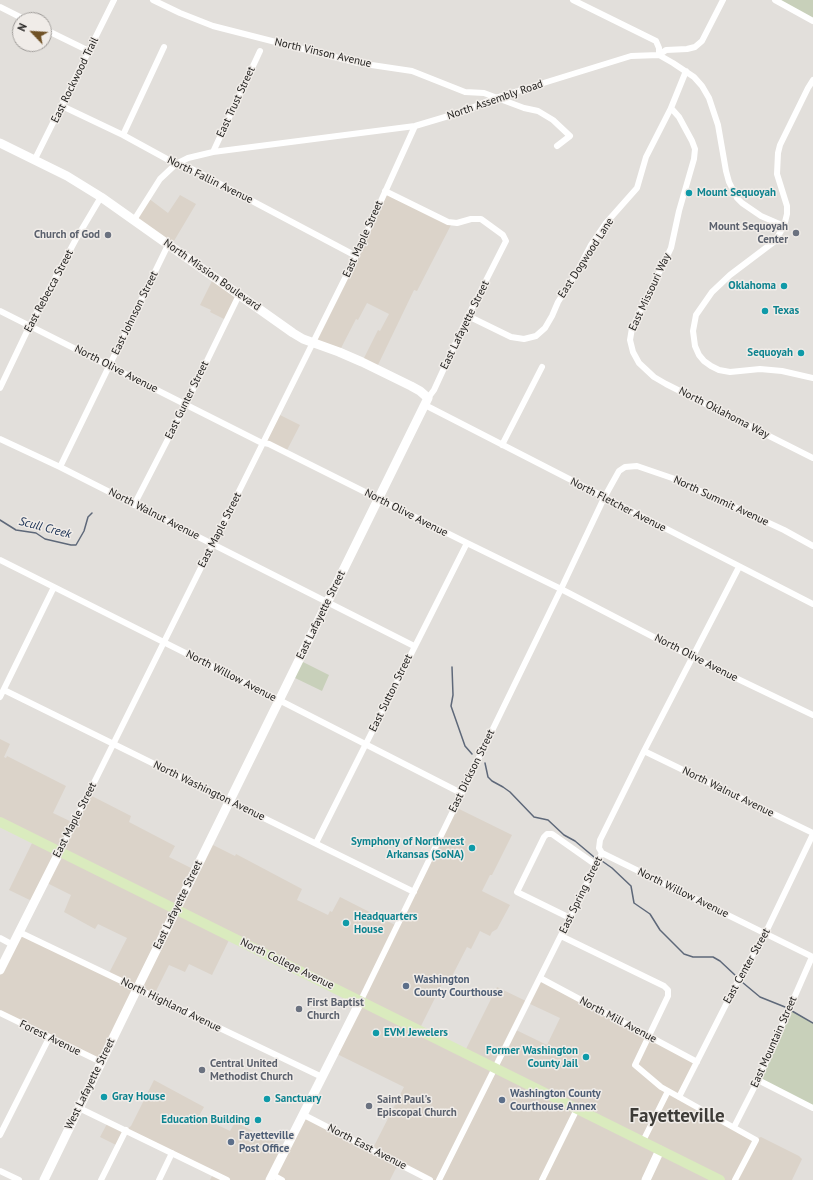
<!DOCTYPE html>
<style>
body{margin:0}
#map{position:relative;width:813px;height:1180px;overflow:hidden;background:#e2dfdb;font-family:"PT Sans",sans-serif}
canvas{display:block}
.north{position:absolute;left:12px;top:12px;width:40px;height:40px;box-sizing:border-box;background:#f0ece8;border:1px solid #9e9b98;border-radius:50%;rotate:295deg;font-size:11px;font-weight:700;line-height:16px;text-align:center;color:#22211f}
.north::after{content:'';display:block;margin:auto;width:14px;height:18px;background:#705226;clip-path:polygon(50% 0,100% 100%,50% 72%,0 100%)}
</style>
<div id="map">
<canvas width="813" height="1180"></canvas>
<div class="north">N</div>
</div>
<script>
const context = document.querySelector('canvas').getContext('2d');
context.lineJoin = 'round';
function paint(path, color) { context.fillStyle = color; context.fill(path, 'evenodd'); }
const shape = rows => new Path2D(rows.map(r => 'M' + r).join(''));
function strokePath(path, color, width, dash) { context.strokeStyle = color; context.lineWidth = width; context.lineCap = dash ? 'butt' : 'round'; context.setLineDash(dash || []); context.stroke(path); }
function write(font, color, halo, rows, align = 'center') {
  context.font = font + ' "PT Sans",sans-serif'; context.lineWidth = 3; context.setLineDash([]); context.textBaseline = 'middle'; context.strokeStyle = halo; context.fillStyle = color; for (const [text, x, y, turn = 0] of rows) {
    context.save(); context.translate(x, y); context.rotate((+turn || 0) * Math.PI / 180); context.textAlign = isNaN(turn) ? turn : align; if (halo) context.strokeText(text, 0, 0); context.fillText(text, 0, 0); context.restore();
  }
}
paint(shape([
 [385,191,452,223,417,291,414,290,376,369,362,362,378,330,380,331,389,314,367,303,358,320,356,319,339,352,313,342],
 [180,195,196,204,171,246,134,220,148,198,168,213],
 [214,277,239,295,226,320,210,312,211,310,200,305],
 [278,414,300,425,286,452,264,443],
 [0,739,10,744,4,757,6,758,7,756,66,786,53,813,74,823,88,794,131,816,129,822,175,846,169,857,195,870,209,843,235,856,236,854,302,889,297,900,328,915,330,911,332,912,340,897,397,926,455,807,512,835,492,875,490,875,482,891,510,905,497,929,492,932,490,936,480,931,471,949,467,947,448,984,443,982,419,1030,464,1053,497,987,528,1002,540,978,697,1062,679,1097,755,1139,761,1137,799,1156,802,1159,792,1180,430,1180,398,1164,390,1180,210,1180,213,1174,126,1131,118,1146,100,1137,108,1122,126,1130,131,1126,154,1080,204,1107,199,1116,230,1131,235,1122,287,1148,304,1115,372,1150,404,1087,335,1053,361,1001,231,936,212,975,189,964,185,972,169,965,153,997,137,989,101,1062,0,1013,0,970,19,932,108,975,127,938,98,924,95,929,64,912,71,895,45,882,34,902,9,890,34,839,0,822],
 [528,1003,560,1018,547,1045,514,1029]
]), '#dbd3c9');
paint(shape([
 [775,0,813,0,813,21],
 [299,660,329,675,322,691,291,676],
 [789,1009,813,1023,813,1108,758,1080]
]), '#c8d0ba');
strokePath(shape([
 [0,520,16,530,36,533,45,539,71,545,76,545,84,531,88,517,92,513],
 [452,667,453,695,451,706,465,746,472,754],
 [485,763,488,777,492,781,503,787,510,792,534,817,548,820,564,835,575,841,594,857],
 [602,861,612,868,631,886,634,903,650,914,660,930,684,954,693,957,713,957,720,961,736,976],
 [742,982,760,997,785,1007],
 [792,1011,813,1023]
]), '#5e6879', 1.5);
strokePath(shape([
 [153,0,180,13,213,26,358,63,412,71,465,92,484,93,524,108,538,111,553,120,570,136,557,146],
 [573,0,656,41,659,48,659,55],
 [775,0,813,21],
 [0,7,26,20],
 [44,29,89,51],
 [659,55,666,50,687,49,695,47,702,41,723,0],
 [813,80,808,88,780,145,778,153,777,174,787,206,787,214,784,226,775,241,730,275,712,292,696,315,693,331,695,346,699,355,704,361,711,366,719,370,730,372,760,369,782,371,813,378],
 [62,106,123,135,176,164,188,167,356,256],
 [671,108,679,117,692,141,695,149,694,159,679,211,671,248,632,328,630,340,633,352,639,363,654,377,666,384,813,458],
 [123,135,164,47],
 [213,152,260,51],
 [35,159,114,0],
 [385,191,448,222,457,223,471,219,481,219,503,235,506,241,468,316,434,390,428,398],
 [134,220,160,179,176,164,188,158,213,152,415,126,462,112,495,98,631,56,659,55,673,63,694,77,702,86,709,98,718,125,726,171,729,182,737,198,742,203,761,216,784,226],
 [0,311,260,442,269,444,467,543,561,589,692,657,813,715],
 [468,316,511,337,524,339,536,336,545,328,552,316,558,302,577,272,591,245,606,223,637,188,646,157,671,108,686,71],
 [0,388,30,325,76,239,101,197],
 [425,405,813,604],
 [0,439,60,467,414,646],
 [502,445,542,367],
 [60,467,168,245],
 [134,505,186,404,239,295],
 [0,560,279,700,461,793],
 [4,690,414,892],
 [0,697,54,587],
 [644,751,813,833],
 [316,843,467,543],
 [60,851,356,256,415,126],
 [602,853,813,957],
 [570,918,517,892,544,837,547,834,552,834,596,865],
 [19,932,322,1077],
 [561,936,664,986,668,990,668,996,635,1065,661,1087,756,1140,735,1180],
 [0,938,13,945],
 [540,978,697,1062],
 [361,1000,561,589,604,498,619,471,625,467,637,466,672,478,784,530,813,546],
 [0,1013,101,1062],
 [758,1080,813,1108],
 [679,1097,744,969,765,934,813,834],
 [79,1108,227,1180],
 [304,1115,430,1180],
 [734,1127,758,1080,812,957],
 [0,1135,49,1038],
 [643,1141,668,1091],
 [0,1171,19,1180],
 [273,1175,282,1180],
 [101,1180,126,1130],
 [159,1180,172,1153],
 [439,1180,596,865,602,853,599,848,600,840,644,751,739,567],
 [542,1180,577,1109]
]), '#fff', 6);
strokePath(shape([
 [0,143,67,176,101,197,293,333,303,339,339,352,362,362,411,386,420,391,428,398,137,989,44,1180],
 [0,970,60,851],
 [270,1180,361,1000],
 [646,1180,660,1150]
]), '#fff', 9);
strokePath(shape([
 [0,822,720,1180]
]), '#daebbe', 10);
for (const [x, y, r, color] of [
 [689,193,4,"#0f9aa8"],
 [796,233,4,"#6b7280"],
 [108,235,4,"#6b7280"],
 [784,286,4,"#0f9aa8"],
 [765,311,4,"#0f9aa8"],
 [801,353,4,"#0f9aa8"],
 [472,848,4,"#0f9aa8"],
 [346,923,4,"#0f9aa8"],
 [406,986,4,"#5c6f8a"],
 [299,1009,4,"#6b7280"],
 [376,1033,4,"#0f9aa8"],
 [586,1057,4,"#0f9aa8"],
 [202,1070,4,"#6b7280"],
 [104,1097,4,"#0f9aa8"],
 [267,1099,4,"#0f9aa8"],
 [502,1100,4,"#5c6f8a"],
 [369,1106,4,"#6b7280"],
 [258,1120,4,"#0f9aa8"],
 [231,1142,4,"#5c6f8a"]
]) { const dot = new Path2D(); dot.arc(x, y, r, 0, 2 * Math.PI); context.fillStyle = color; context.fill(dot); strokePath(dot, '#f0ece8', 1.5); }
write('11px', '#22211f', '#f0ece8', [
 ["North Vinson Avenue",323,53,13],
 ["East Rockwood Trail",75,80,-64],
 ["North Assembly Road",495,100,-19],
 ["East Trust Street",236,102,-65],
 ["North Fallin Avenue",210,180,26],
 ["East Maple Street",363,239,-66],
 ["East Dogwood Lane",586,258,-57],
 ["North Mission Boulevard",212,275,35],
 ["East Rebecca Street",49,291,-62],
 ["East Missouri Way",650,292,-65],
 ["East Johnson Street",135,313,-64],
 ["East Lafayette Street",465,325,-64],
 ["North Olive Avenue",116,369,27],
 ["East Gunter Street",187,400,-64],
 ["North Oklahoma Way",724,413,27],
 ["North Summit Avenue",721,501,25],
 ["North Fletcher Avenue",618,505,27],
 ["North Olive Avenue",406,513,27],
 ["North Walnut Avenue",154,514,27],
 ["East Maple Street",220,530,-63],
 ["East Lafayette Street",321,615,-64],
 ["North Olive Avenue",696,658,27],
 ["North Willow Avenue",231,676,27],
 ["East Sutton Street",391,693,-64],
 ["East Dickson Street",472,771,-64],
 ["North Washington Avenue",209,791,26],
 ["North Walnut Avenue",728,792,26],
 ["East Maple Street",75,820,-63],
 ["North Willow Avenue",683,893,26],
 ["East Spring Street",581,895,-64],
 ["East Lafayette Street",178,905,-64],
 ["North College Avenue",287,964,26],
 ["East Center Street",747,966,-61],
 ["North Highland Avenue",171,1005,26],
 ["North Mill Avenue",618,1020,28],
 ["Forest Avenue",50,1038,26],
 ["East Mountain Street",774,1042,-66],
 ["West Lafayette Street",90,1084,-64],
 ["North East Avenue",367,1147,27]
]);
write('bold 11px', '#0d838f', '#f0ece8', [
 ["Mount Sequoyah",697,193],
 ["Oklahoma",776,286,"right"],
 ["Texas",773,311],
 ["Sequoyah",793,353,"right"],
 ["Symphony of Northwest",464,842,"right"],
 ["Arkansas (SoNA)",464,855,"right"],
 ["Headquarters",354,917],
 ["House",354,930],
 ["EVM Jewelers",384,1033],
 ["Former Washington",578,1051,"right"],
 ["County Jail",578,1064,"right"],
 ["Gray House",112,1097],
 ["Sanctuary",275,1099],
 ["Education Building",250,1120,"right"]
], 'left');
write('bold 11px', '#5b616d', '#f0ece8', [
 ["Mount Sequoyah",788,227,"right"],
 ["Center",788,240,"right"],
 ["Church of God",100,235,"right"],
 ["First Baptist",307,1003],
 ["Church",307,1016],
 ["Central United",210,1064],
 ["Methodist Church",210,1077],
 ["Saint Paul's",377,1100],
 ["Episcopal Church",377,1113]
], 'left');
write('bold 11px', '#4e5e75', '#f0ece8', [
 ["Washington",414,980],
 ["County Courthouse",414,993],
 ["Washington County",510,1094],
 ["Courthouse Annex",510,1107],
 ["Fayetteville",239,1136],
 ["Post Office",239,1149]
], 'left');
write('italic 12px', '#182f53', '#f0ece8', [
 ["Scull Creek",45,528,15]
]);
write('bold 19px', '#3e3c38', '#f0ece8', [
 ["Fayetteville",677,1117]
]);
</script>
